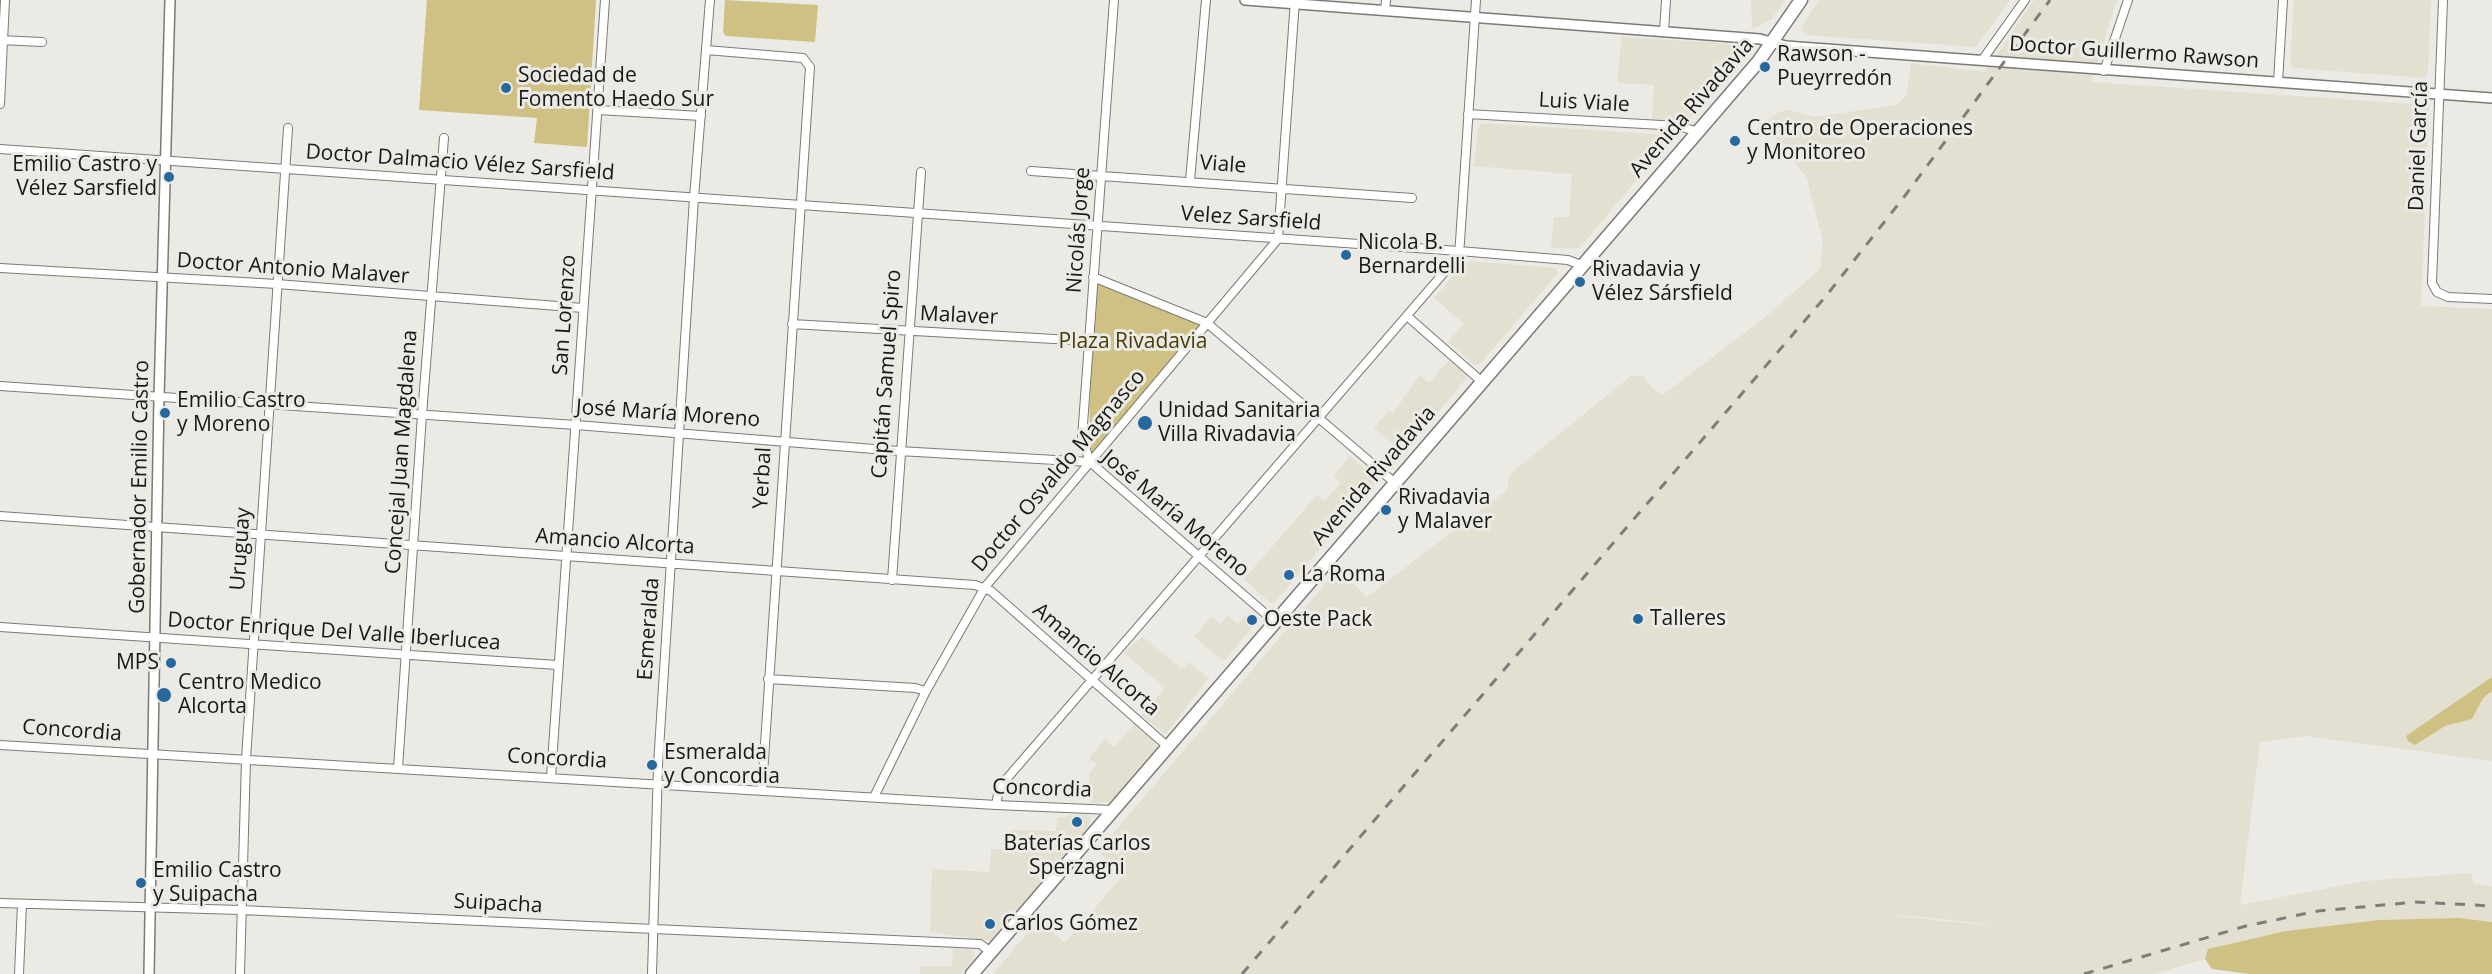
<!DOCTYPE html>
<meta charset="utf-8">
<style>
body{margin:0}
canvas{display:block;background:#ebeae4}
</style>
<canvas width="2492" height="974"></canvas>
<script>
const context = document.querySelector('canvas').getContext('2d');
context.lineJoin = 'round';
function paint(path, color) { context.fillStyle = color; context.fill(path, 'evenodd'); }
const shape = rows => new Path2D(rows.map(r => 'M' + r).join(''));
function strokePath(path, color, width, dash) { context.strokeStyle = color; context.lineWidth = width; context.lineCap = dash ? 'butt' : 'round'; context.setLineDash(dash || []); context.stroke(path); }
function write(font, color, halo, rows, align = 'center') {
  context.font = font + ' "Open Sans",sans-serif'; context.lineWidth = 6; context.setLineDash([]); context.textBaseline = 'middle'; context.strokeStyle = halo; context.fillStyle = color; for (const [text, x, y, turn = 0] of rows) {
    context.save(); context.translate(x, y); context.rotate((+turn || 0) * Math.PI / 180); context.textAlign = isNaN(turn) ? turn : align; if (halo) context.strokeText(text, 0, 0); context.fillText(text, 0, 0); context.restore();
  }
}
paint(shape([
 [1751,0,1785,0,1771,20,1752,29],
 [1819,0,2010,0,1976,47,1806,35,1801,27],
 [2034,0,2117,0,2091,82,2429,105,2421,306,2492,309,2492,761,2306,736,2260,742,2240,905,2365,881,2471,873,2474,884,2492,886,2492,922,2459,918,2379,920,2286,931,2208,949,2205,959,2154,974,993,974,1038,920,1065,943,1124,874,1098,851,1338,569,1367,597,1507,490,1510,474,1631,376,1643,376,1655,391,1664,394,1763,319,1820,269,1823,241,1806,176,1762,124,1779,112,1788,110,1814,117,1896,105,1907,95,1911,63,1985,72],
 [1895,915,1943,919,2002,927,1905,917],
 [2294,0,2431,0,2428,73,2424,78,2294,68,2290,63],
 [1622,37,1751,45,1752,49,1693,116,1684,121,1652,119,1654,85,1617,83],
 [1482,123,1669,135,1667,144,1581,246,1577,249,1551,248,1554,217,1569,217,1572,174,1474,166,1478,127],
 [1471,261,1555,268,1558,273,1479,365,1474,365,1448,342,1464,324,1434,298,1463,264],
 [1449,360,1466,374,1466,379,1394,464,1390,464,1381,457,1393,444,1374,428,1389,410,1393,413,1420,375,1429,383],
 [1350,456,1377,480,1376,483,1275,602,1270,603,1244,579,1317,495,1325,501,1341,483,1334,476],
 [1249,612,1257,620,1256,623,1224,661,1194,637,1211,617,1220,624,1228,615,1238,624],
 [1143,637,1182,669,1189,662,1209,678,1166,734,1141,716,1165,688,1123,652],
 [1135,723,1156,742,1157,747,1110,802,1091,803,1089,774,1097,764,1089,758,1105,739,1114,747],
 [1085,813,1091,817,1090,825,990,941,930,932,932,869,989,872,991,849,1010,849,1010,830,1056,831,1057,818],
 [953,948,970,949,975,953,974,959,961,974,920,974,921,966,952,966]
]), '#e3e0d2');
paint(shape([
 [427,0,596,0,587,147,534,143,537,118,419,110],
 [725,0,818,5,815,42,726,36,723,32],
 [1093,277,1207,323,1090,462,1089,341],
 [2492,677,2492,691,2483,698,2472,719,2445,726,2415,745,2408,741,2406,736],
 [2459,918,2492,922,2492,974,2250,974,2212,969,2205,959,2208,949,2286,931,2379,920]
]), '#cfc183');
const minor = shape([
 [2443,0,2432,283,2437,292,2448,297,2492,299],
 [1385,11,1386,0],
 [1664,31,1666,0],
 [0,40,42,42],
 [706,50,803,58,810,67,762,789],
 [1983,59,2025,0],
 [2104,71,2128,0],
 [2278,82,2283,0],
 [0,104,5,0],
 [598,110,701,116],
 [1468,114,1679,126,1698,132],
 [0,149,1459,251,1568,260,1581,265],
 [1031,171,1412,198],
 [1190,181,1206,0],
 [0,268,277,284,583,308],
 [1093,277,1207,323,1395,483],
 [1407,316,1481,381],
 [792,324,1089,341],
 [0,386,576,425,899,451,1090,462,1275,622],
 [1090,462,1082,438,1114,0],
 [0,516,975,585,991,591,1167,746],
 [892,580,921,172],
 [0,627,557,665],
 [768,679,915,688,926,691],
 [0,745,996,805,1113,810],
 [398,768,422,415,444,138],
 [551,777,605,0],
 [874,797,926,691,985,587,1278,239,1295,0],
 [996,805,999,789,1003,783,1454,261,1459,251,1460,242,1476,0],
 [0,903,241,910,980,944,991,952],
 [19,974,22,904],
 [240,974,246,759,288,128],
 [652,974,658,765,694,198,710,0]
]);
const tertiary = shape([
 [1245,0,1760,39,1786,46,2492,98],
 [149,974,159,397,170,0]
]);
const primary = shape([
 [972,974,1758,62,1801,0]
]);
strokePath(minor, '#7b7a74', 10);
strokePath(tertiary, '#7b7a74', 12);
strokePath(primary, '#7b7a74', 15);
strokePath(minor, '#fff', 8);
strokePath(tertiary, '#fff', 9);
strokePath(primary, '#fff', 12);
strokePath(shape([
 [1242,974,1826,296,1904,197,2050,0],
 [2084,974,2246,926,2318,911,2416,902,2492,906]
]), '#7e7d79', 3, [10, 10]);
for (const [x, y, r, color] of [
 [1765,67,6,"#26689d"],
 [506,88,6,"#26689d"],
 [1735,141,6,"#26689d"],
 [169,177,6,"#26689d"],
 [1346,255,6,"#26689d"],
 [1580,282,6,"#26689d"],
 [165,413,6,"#26689d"],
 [1145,423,8,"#26689d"],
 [1386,510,6,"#26689d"],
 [1289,575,6,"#26689d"],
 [1638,619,6,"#26689d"],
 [1252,620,6,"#26689d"],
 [171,663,6,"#26689d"],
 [164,695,8,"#26689d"],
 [652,765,6,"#26689d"],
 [1077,822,6,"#26689d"],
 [141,883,6,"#26689d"],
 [990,924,6,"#26689d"]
]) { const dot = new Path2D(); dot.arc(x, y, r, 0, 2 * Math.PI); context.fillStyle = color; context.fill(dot); strokePath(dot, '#ebeae4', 2); }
write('21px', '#181816', '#ebeae4', [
 ["Doctor Guillermo Rawson",2134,53,4],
 ["Luis Viale",1584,103,3],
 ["Avenida Rivadavia",1692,108,-49],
 ["Daniel García",2419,146,-88],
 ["Doctor Dalmacio Vélez Sarsfield",460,163,4],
 ["Viale",1223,165,4],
 ["Velez Sarsfield",1251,219,4],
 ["Nicolás Jorge",1079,230,-86],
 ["Doctor Antonio Malaver",293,269,4],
 ["San Lorenzo",565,315,-86],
 ["Malaver",959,316,3],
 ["Capitán Samuel Spiro",887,374,-86],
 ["José María Moreno",668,414,4],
 ["Concejal Juan Magdalena",402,452,-86],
 ["Doctor Osvaldo Magnasco",1059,471,-50],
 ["Avenida Rivadavia",1374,476,-49],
 ["Yerbal",763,478,-87],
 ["Gobernador Emilio Castro",140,487,-89],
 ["José María Moreno",1175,514,40],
 ["Amancio Alcorta",615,542,4],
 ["Uruguay",241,549,-86],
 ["Esmeralda",649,629,-86],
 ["Doctor Enrique Del Valle Iberlucea",334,632,4],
 ["Amancio Alcorta",1096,660,41],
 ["Concordia",72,731,4],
 ["Concordia",557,759,3],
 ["Concordia",1042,789,2],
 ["Suipacha",498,904,3]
]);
write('21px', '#181816', '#ebeae4', [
 ["Rawson -",1777,55],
 ["Pueyrredón",1777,79],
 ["Sociedad de",518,76],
 ["Fomento Haedo Sur",518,100],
 ["Centro de Operaciones",1747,129],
 ["y Monitoreo",1747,153],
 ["Emilio Castro y",157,165,"right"],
 ["Vélez Sarsfield",157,189,"right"],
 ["Nicola B.",1358,243],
 ["Bernardelli",1358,267],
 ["Rivadavia y",1592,270],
 ["Vélez Sársfield",1592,294],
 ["Emilio Castro",177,401],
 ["y Moreno",177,425],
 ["Unidad Sanitaria",1158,411],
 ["Villa Rivadavia",1158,435],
 ["Rivadavia",1398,498],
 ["y Malaver",1398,522],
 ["La Roma",1301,575],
 ["Talleres",1650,619],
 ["Oeste Pack",1264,620],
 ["MPS",159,663,"right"],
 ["Centro Medico",178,683],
 ["Alcorta",178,707],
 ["Esmeralda",664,753],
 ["y Concordia",664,777],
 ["Baterías Carlos",1077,844,"center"],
 ["Sperzagni",1077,868,"center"],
 ["Emilio Castro",153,871],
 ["y Suipacha",153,895],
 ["Carlos Gómez",1002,924]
], 'left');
write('21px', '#483d09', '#ebeae4', [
 ["Plaza Rivadavia",1133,342]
]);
</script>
